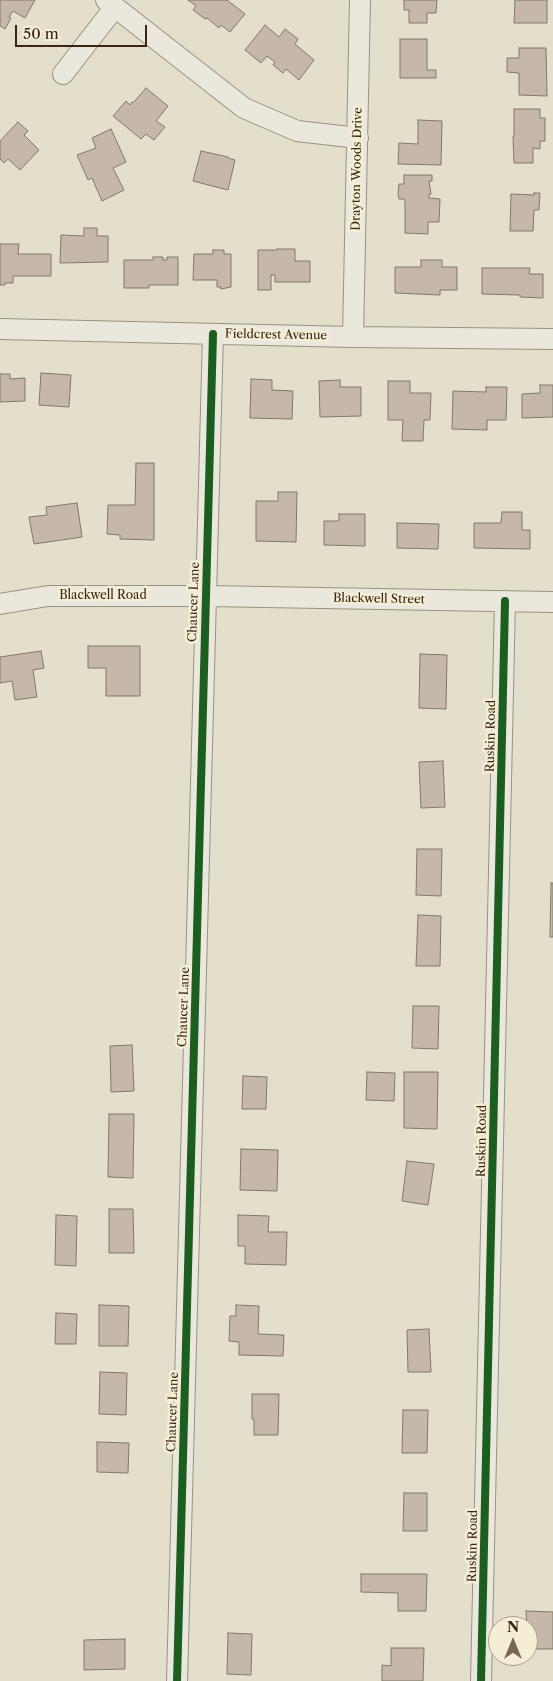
<!DOCTYPE html>
<style>
body{margin:0}
#map{position:relative;width:553px;height:1681px;overflow:hidden;background:#e4dfca;font-family:"Libre Caslon Text",serif}
canvas{display:block}
.north{position:absolute;left:488px;top:1616px;width:50px;height:50px;box-sizing:border-box;background:#f5eed6;border:1px solid #aa9e88;border-radius:50%;rotate:0deg;font-size:14px;font-weight:700;line-height:20px;text-align:center;color:#3a2512}
.north::after{content:'';display:block;margin:auto;width:18px;height:22px;background:#766652;clip-path:polygon(50% 0,100% 100%,50% 72%,0 100%)}
.scale{position:absolute;left:15px;top:25px;width:132px;height:22px;box-sizing:border-box;border:2px solid #3a2512;border-top:0;padding-left:6px;font-size:15px;line-height:18px;white-space:nowrap;color:#3a2512;-webkit-text-stroke:4px #f5eed6;paint-order:stroke}
</style>
<div id="map">
<canvas width="553" height="1681"></canvas>
<div class="north">N</div>
<div class="scale">50 m</div>
</div>
<script>
const context = document.querySelector('canvas').getContext('2d');
context.lineJoin = 'round';
function paint(path, color) { context.fillStyle = color; context.fill(path, 'evenodd'); }
const shape = rows => new Path2D(rows.map(r => 'M' + r).join(''));
function strokePath(path, color, width, dash) { context.strokeStyle = color; context.lineWidth = width; context.lineCap = dash ? 'butt' : 'round'; context.setLineDash(dash || []); context.stroke(path); }
function write(font, color, halo, rows, align = 'center') {
  context.font = font + ' "Libre Caslon Text",serif'; context.lineWidth = 5; context.setLineDash([]); context.textBaseline = 'middle'; context.strokeStyle = halo; context.fillStyle = color; for (const [text, x, y, turn = 0] of rows) {
    context.save(); context.translate(x, y); context.rotate((+turn || 0) * Math.PI / 180); context.textAlign = isNaN(turn) ? turn : align; if (halo) context.strokeText(text, 0, 0); context.fillText(text, 0, 0); context.restore();
  }
}
const building = shape([
 [0,0,35,0,25,18,13,11,9,17,11,18,5,29,0,26,0,0],
 [188,0,227,0,245,14,230,32,221,25,219,28,207,18,205,19,193,10,196,6,188,0],
 [404,0,437,0,436,13,427,13,427,23,409,23,409,10,404,10,404,0],
 [515,0,547,0,547,23,514,23,515,0],
 [265,25,279,37,285,29,298,39,295,44,314,60,299,80,286,69,283,73,273,65,275,62,267,56,261,63,245,50,265,25],
 [400,39,427,39,427,70,436,70,436,78,400,78,400,39],
 [519,48,546,48,547,96,519,95,519,73,507,72,507,58,519,58,519,48],
 [146,88,168,106,156,121,165,127,154,140,146,134,141,139,113,116,126,101,130,105,132,102,133,103,146,88],
 [514,109,540,109,540,118,545,118,545,141,540,141,540,149,533,148,533,163,514,163,513,136,514,136,514,109],
 [418,120,442,121,441,165,398,164,399,143,418,144,418,120],
 [18,122,28,131,24,135,39,150,20,170,8,159,4,163,0,159,0,141,18,122],
 [111,129,126,162,113,168,124,190,102,201,92,178,88,180,77,155,96,148,92,138,111,129],
 [201,151,228,157,228,158,235,160,228,190,193,181,201,151],
 [404,175,432,175,432,181,429,181,431,194,429,194,429,198,440,199,439,222,428,222,428,234,405,233,405,201,404,199,399,199,398,194,399,184,404,184,404,175],
 [534,193,540,193,539,210,534,210,533,231,510,231,511,194,534,195,534,193],
 [84,228,97,228,97,236,108,236,108,262,60,263,61,235,84,236,84,228],
 [0,244,19,244,18,254,51,254,51,276,13,276,13,283,5,283,5,285,0,285,0,244],
 [277,249,295,249,295,261,310,261,310,282,275,282,275,275,271,275,271,290,258,290,258,250,277,250,277,249],
 [213,250,224,250,224,254,231,254,231,287,221,289,221,287,217,287,217,280,193,280,194,254,213,254,213,250],
 [153,257,163,257,163,260,167,260,167,257,178,257,178,285,149,285,149,288,124,288,124,260,153,260,153,257],
 [421,260,442,260,442,267,457,267,457,290,440,290,440,295,395,293,395,267,421,267,421,260],
 [482,268,530,268,529,274,543,274,543,298,520,297,520,295,482,294,482,268],
 [41,373,71,375,69,407,39,405,41,373],
 [0,374,10,374,10,379,25,378,25,401,0,402,0,374],
 [251,379,272,380,272,390,293,391,292,419,250,418,251,379],
 [340,380,340,387,361,387,361,416,320,417,319,381,340,380],
 [388,381,410,381,410,393,431,393,430,420,424,420,423,441,402,441,403,420,388,420,388,381],
 [540,385,553,385,553,417,522,418,522,394,540,393,540,385],
 [486,387,507,387,506,420,487,420,487,430,452,429,453,391,486,392,486,387],
 [136,463,154,463,154,540,120,539,120,535,107,534,108,505,135,505,136,463],
 [278,492,297,492,296,542,256,541,256,501,278,501,278,492],
 [77,503,82,537,34,544,29,517,47,515,46,507,77,503],
 [502,512,522,512,522,530,530,530,530,549,474,548,474,523,501,523,502,512],
 [339,514,365,514,365,546,324,545,324,521,339,521,339,514],
 [397,523,439,524,438,549,397,548,397,523],
 [88,646,140,646,140,696,106,696,106,668,88,668,88,646],
 [41,651,44,668,33,670,37,697,15,700,12,681,0,683,0,657,41,651],
 [420,654,447,655,446,709,419,708,420,654],
 [443,761,445,807,421,808,419,762,443,761],
 [417,849,442,849,441,896,416,895,417,849],
 [551,883,553,883,553,937,550,937,551,883],
 [418,915,441,916,440,966,416,966,418,915],
 [413,1006,439,1006,438,1049,412,1048,413,1006],
 [132,1045,134,1091,111,1092,110,1046,132,1045],
 [367,1072,395,1073,394,1101,366,1100,367,1072],
 [404,1072,438,1072,437,1129,404,1128,404,1072],
 [243,1076,267,1077,266,1109,242,1109,243,1076],
 [109,1114,134,1114,133,1178,108,1177,109,1114],
 [241,1149,278,1150,277,1191,240,1190,241,1149],
 [407,1161,434,1164,428,1205,402,1201,407,1161],
 [109,1209,133,1209,134,1253,109,1253,109,1209],
 [56,1215,77,1216,76,1266,55,1265,56,1215],
 [238,1215,269,1216,268,1232,287,1232,286,1265,245,1264,245,1246,238,1246,238,1215],
 [99,1305,129,1306,128,1346,99,1346,99,1305],
 [236,1305,259,1306,258,1334,284,1335,283,1356,239,1355,239,1342,229,1341,230,1316,236,1316,236,1305],
 [56,1313,77,1314,76,1344,55,1344,56,1313],
 [429,1329,431,1372,408,1372,407,1330,429,1329],
 [100,1372,127,1373,126,1415,99,1414,100,1372],
 [252,1394,279,1394,278,1435,254,1435,254,1419,252,1419,252,1394],
 [403,1410,428,1410,427,1453,402,1453,403,1410],
 [97,1442,129,1443,128,1473,97,1472,97,1442],
 [404,1493,427,1493,427,1531,403,1531,404,1493],
 [361,1574,427,1574,426,1611,398,1611,398,1593,361,1592,361,1574],
 [526,1611,553,1612,553,1649,528,1649,526,1611],
 [228,1633,252,1634,251,1675,227,1674,228,1633],
 [125,1639,125,1669,84,1670,84,1640,125,1639],
 [391,1648,424,1648,423,1681,382,1681,382,1665,391,1666,391,1648]
]);
paint(building, '#c6b8a8');
strokePath(building, '#7f796c', 1);
const street = shape([
 [106,0,244,108,297,131,358,138],
 [63,74,115,7],
 [0,329,353,337,553,339],
 [353,337,360,0],
 [0,604,48,596,206,596,553,602],
 [177,1681,213,334],
 [481,1681,505,601]
]);
strokePath(street, '#989284', 22);
strokePath(street, '#eae7dd', 20);
strokePath(shape([
 [177,1681,213,334],
 [481,1681,505,601]
]), '#1b5e20', 8);
write('12px', '#3a2512', '#f5eed6', [
 ["Drayton Woods Drive",357,169,-89],
 ["Fieldcrest Avenue",276,335,1],
 ["Blackwell Road",103,596],
 ["Blackwell Street",379,599,1],
 ["Chaucer Lane",194,602,-88],
 ["Ruskin Road",491,736,-89],
 ["Chaucer Lane",184,1007,-88],
 ["Ruskin Road",482,1141,-89],
 ["Chaucer Lane",173,1412,-88],
 ["Ruskin Road",473,1546,-89]
]);
</script>
